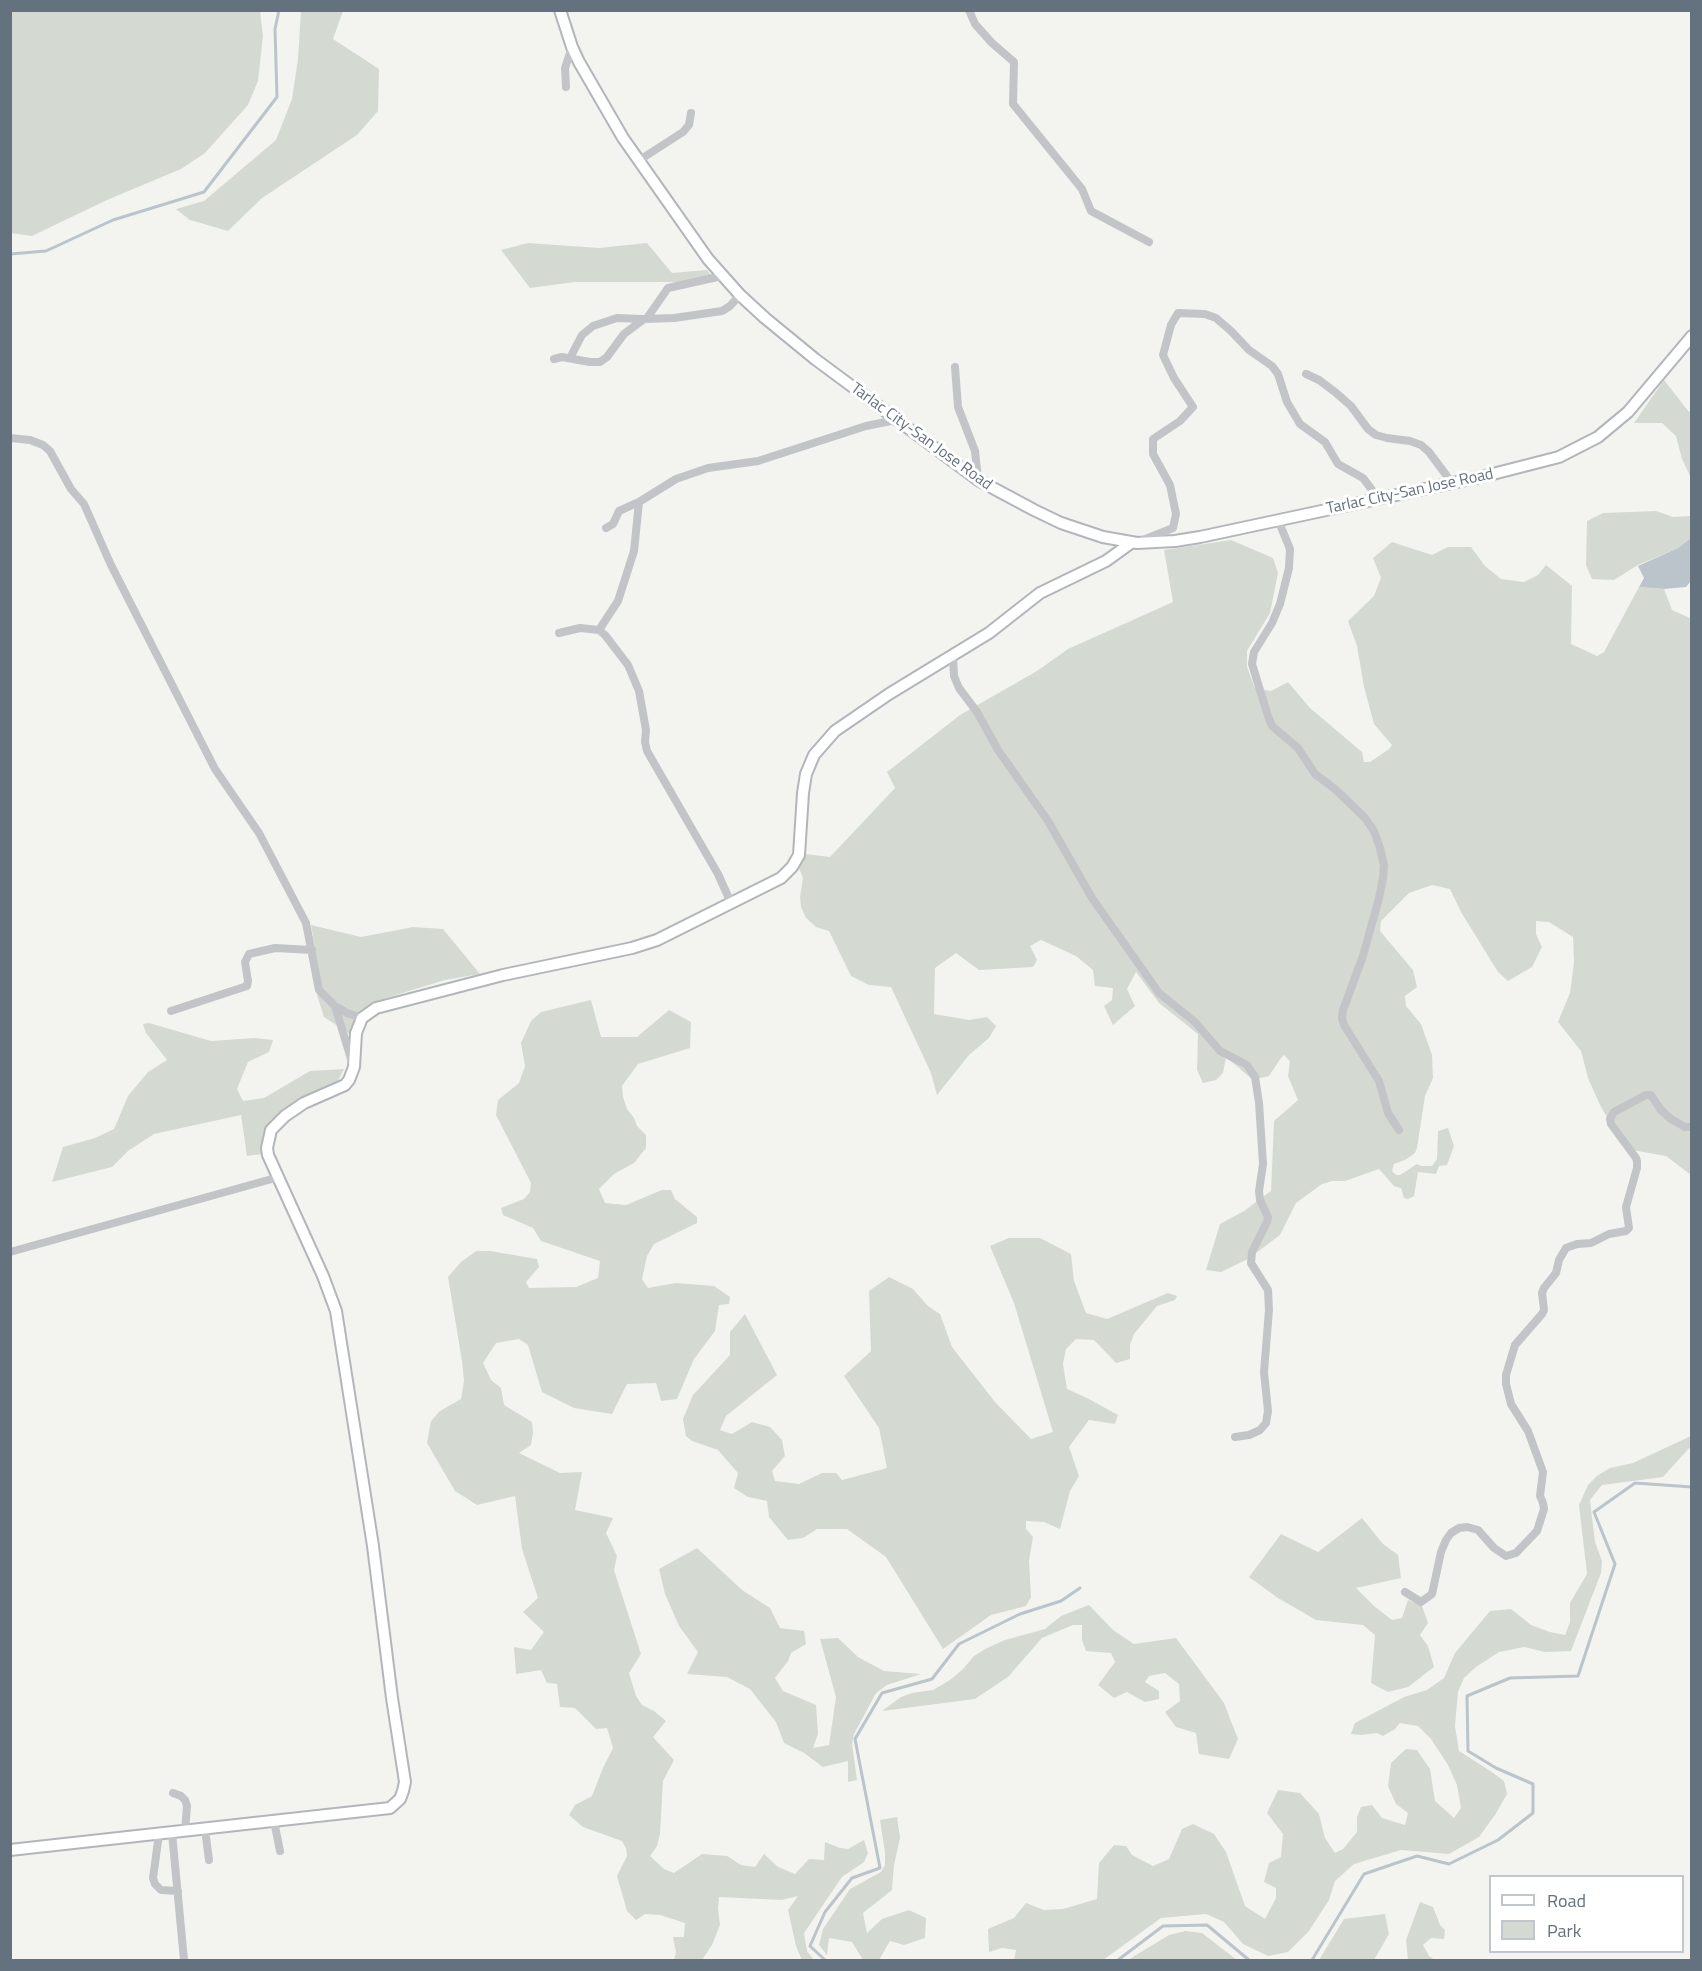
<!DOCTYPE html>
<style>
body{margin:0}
#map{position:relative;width:1702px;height:1971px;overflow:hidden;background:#f3f4f0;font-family:"Titillium Web",sans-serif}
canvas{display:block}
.frame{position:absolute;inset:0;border:12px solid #64717f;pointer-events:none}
.legend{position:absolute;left:1489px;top:1875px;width:195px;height:78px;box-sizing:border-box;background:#fff;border:2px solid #c1c6cc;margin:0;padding:8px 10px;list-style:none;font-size:18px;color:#64717f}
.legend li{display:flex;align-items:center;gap:12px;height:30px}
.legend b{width:30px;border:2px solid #c1c6cc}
</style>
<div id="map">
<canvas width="1702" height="1971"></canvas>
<div class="frame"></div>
<ul class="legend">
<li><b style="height:8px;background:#fff"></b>Road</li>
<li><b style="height:16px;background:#d4dad1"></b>Park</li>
</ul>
</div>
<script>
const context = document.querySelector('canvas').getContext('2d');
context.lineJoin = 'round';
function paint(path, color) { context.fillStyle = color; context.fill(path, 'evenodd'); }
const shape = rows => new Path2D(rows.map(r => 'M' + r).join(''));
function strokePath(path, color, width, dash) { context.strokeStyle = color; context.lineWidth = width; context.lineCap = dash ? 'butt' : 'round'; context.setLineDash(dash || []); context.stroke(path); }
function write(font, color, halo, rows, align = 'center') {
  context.font = font + ' "Titillium Web",sans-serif'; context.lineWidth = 6; context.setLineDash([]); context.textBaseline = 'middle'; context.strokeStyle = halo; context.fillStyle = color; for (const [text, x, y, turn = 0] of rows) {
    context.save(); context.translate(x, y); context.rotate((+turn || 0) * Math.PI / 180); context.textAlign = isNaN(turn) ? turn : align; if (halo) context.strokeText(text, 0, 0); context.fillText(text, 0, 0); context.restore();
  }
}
paint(shape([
 [11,10,260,11,263,36,258,81,248,105,205,153,181,169,107,200,32,236,11,233],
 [301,11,343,11,333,39,379,69,378,111,357,135,262,198,228,231,190,220,176,209,204,201,276,140,292,99,298,59],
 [528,243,599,248,647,243,672,273,707,270,716,282,575,282,530,288,501,250],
 [1664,380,1689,412,1691,410,1691,478,1682,459,1676,436,1662,423,1634,423],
 [1656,511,1673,517,1691,516,1691,538,1678,548,1638,565,1614,580,1592,579,1586,565,1587,521,1603,513],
 [1231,540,1273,558,1278,573,1270,613,1247,651,1247,667,1255,688,1271,691,1288,682,1310,708,1362,752,1364,762,1370,762,1389,749,1392,745,1374,724,1364,687,1357,646,1348,621,1374,596,1381,578,1373,558,1392,542,1432,555,1448,547,1471,547,1485,566,1501,579,1524,582,1538,575,1546,565,1572,586,1571,644,1597,656,1604,652,1639,587,1664,589,1672,610,1692,619,1691,1175,1666,1156,1626,1149,1601,1107,1588,1078,1581,1051,1558,1022,1570,993,1574,962,1573,937,1549,922,1536,921,1536,934,1542,947,1532,967,1508,981,1498,972,1461,912,1450,889,1432,885,1409,893,1381,921,1380,931,1413,970,1417,987,1405,996,1406,1006,1421,1024,1432,1055,1433,1078,1425,1096,1417,1148,1415,1153,1405,1160,1394,1164,1392,1171,1396,1175,1400,1175,1417,1164,1421,1166,1432,1166,1437,1159,1438,1131,1448,1128,1454,1146,1447,1165,1439,1166,1436,1174,1418,1172,1414,1196,1408,1199,1404,1198,1401,1188,1394,1186,1379,1169,1345,1181,1332,1181,1322,1184,1296,1203,1280,1235,1248,1259,1221,1272,1206,1270,1220,1224,1244,1211,1271,1191,1274,1121,1298,1100,1288,1076,1290,1061,1284,1055,1281,1058,1269,1076,1253,1080,1226,1057,1223,1073,1216,1080,1203,1083,1197,1070,1198,1034,1159,1003,1136,972,1127,989,1135,1006,1113,1025,1104,1006,1112,1000,1113,988,1095,986,1093,970,1076,956,1041,940,1030,946,1037,960,1033,967,979,970,956,953,935,968,934,1014,969,1020,987,1017,996,1026,989,1038,969,1055,937,1095,931,1073,891,987,869,985,851,976,829,931,816,927,806,918,801,907,800,897,803,878,798,866,805,854,830,857,895,788,887,772,960,715,1037,671,1068,649,1173,602,1164,550],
 [311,925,361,937,413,927,443,929,480,974,445,980,373,1002,358,1012,350,1034,324,1017,317,995,316,953],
 [591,1000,601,1037,637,1037,669,1010,691,1022,690,1048,638,1064,622,1086,623,1097,627,1109,634,1118,637,1126,646,1135,646,1148,634,1163,614,1174,599,1189,605,1203,626,1205,662,1190,671,1190,675,1199,697,1217,697,1223,654,1244,647,1256,642,1279,648,1288,676,1283,714,1286,730,1297,729,1304,719,1305,715,1331,694,1359,677,1399,661,1401,656,1383,627,1384,612,1414,574,1408,542,1392,528,1345,519,1339,496,1343,483,1363,491,1380,501,1388,504,1405,532,1422,533,1433,531,1445,519,1453,560,1473,582,1472,575,1510,613,1518,606,1533,617,1556,614,1570,641,1654,629,1673,636,1696,642,1705,654,1711,666,1721,653,1737,674,1760,663,1781,660,1834,657,1846,650,1856,664,1869,674,1873,702,1854,727,1856,741,1865,755,1867,764,1854,778,1867,795,1874,809,1859,824,1860,825,1842,840,1848,848,1849,864,1840,868,1853,864,1862,842,1877,804,1933,807,1951,814,1960,802,1960,796,1946,788,1910,798,1896,782,1900,719,1897,718,1909,720,1925,712,1945,702,1960,674,1960,676,1952,673,1937,684,1937,685,1923,660,1915,645,1914,636,1920,627,1911,617,1876,627,1856,626,1848,622,1841,583,1827,569,1815,575,1805,592,1796,603,1768,613,1748,607,1728,596,1729,575,1708,560,1707,557,1684,547,1683,541,1670,516,1674,514,1647,531,1650,544,1632,523,1612,538,1598,522,1549,515,1496,477,1505,455,1491,427,1443,431,1421,440,1411,461,1399,464,1381,462,1361,448,1277,461,1262,476,1251,490,1251,537,1259,539,1267,526,1282,529,1288,576,1287,598,1278,600,1261,541,1241,533,1228,503,1215,501,1208,524,1199,530,1192,531,1183,496,1115,498,1100,519,1083,525,1066,521,1043,531,1021,541,1012],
 [149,1023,211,1041,255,1038,273,1040,269,1052,248,1062,237,1089,243,1101,264,1098,310,1071,344,1069,338,1081,298,1102,271,1120,263,1134,263,1154,247,1156,241,1115,154,1134,128,1151,112,1167,52,1182,63,1147,95,1138,114,1129,128,1096,148,1072,167,1060,146,1033,143,1024],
 [1009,1238,1040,1238,1071,1254,1074,1281,1086,1313,1107,1319,1168,1293,1177,1296,1175,1300,1157,1306,1134,1334,1130,1345,1130,1359,1116,1363,1094,1340,1076,1339,1066,1349,1063,1364,1067,1389,1087,1398,1118,1415,1115,1424,1089,1420,1069,1447,1079,1476,1070,1491,1060,1529,1044,1522,1026,1521,1026,1529,1033,1537,1029,1561,1031,1597,1026,1606,991,1615,943,1649,886,1557,847,1529,817,1529,803,1538,788,1540,769,1517,767,1501,748,1497,734,1488,738,1473,718,1450,692,1441,686,1436,683,1419,693,1395,730,1355,730,1332,745,1314,777,1375,726,1416,720,1430,732,1434,752,1422,770,1427,782,1440,785,1456,772,1471,775,1481,799,1484,822,1473,836,1473,842,1480,887,1468,879,1428,844,1376,871,1351,869,1291,889,1277,913,1289,928,1306,940,1314,952,1347,995,1402,1031,1439,1053,1432,1014,1303,990,1246],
 [1691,1436,1691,1446,1663,1477,1602,1485,1590,1500,1595,1542,1602,1561,1601,1573,1571,1651,1545,1652,1524,1647,1499,1652,1476,1667,1464,1678,1458,1692,1455,1726,1459,1751,1492,1772,1504,1781,1507,1794,1495,1815,1479,1837,1449,1854,1401,1850,1354,1864,1335,1881,1329,1900,1309,1931,1288,1952,1268,1956,1243,1944,1224,1922,1206,1914,1161,1918,1103,1960,1014,1960,1016,1950,1002,1948,989,1952,988,1929,1014,1918,1026,1903,1044,1910,1063,1909,1097,1899,1099,1863,1114,1845,1126,1846,1132,1855,1153,1866,1169,1859,1182,1829,1193,1824,1214,1834,1226,1852,1245,1906,1265,1919,1276,1898,1276,1888,1264,1882,1269,1863,1281,1857,1283,1834,1267,1813,1278,1790,1300,1793,1319,1814,1325,1838,1335,1853,1343,1849,1357,1832,1357,1817,1361,1807,1372,1805,1382,1818,1405,1825,1408,1813,1396,1804,1388,1786,1391,1763,1406,1749,1417,1750,1430,1769,1435,1801,1454,1818,1461,1808,1457,1785,1448,1765,1431,1739,1418,1726,1400,1723,1395,1729,1383,1736,1377,1733,1361,1735,1351,1734,1355,1723,1404,1697,1427,1690,1444,1678,1455,1653,1490,1611,1511,1609,1531,1625,1550,1632,1565,1635,1570,1622,1570,1603,1587,1574,1579,1505,1588,1485,1597,1476,1610,1468,1633,1463],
 [1362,1518,1383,1544,1398,1555,1401,1578,1356,1588,1374,1606,1392,1620,1402,1618,1408,1600,1422,1606,1428,1623,1420,1635,1428,1646,1434,1667,1408,1687,1388,1692,1371,1683,1375,1635,1363,1625,1316,1620,1278,1598,1249,1577,1281,1534,1318,1552],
 [697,1548,742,1590,770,1608,780,1628,804,1631,806,1644,791,1653,788,1661,775,1678,783,1691,816,1705,818,1734,813,1748,829,1745,836,1697,820,1639,838,1638,858,1657,884,1671,921,1674,887,1685,876,1693,854,1734,852,1744,857,1780,848,1782,848,1761,823,1767,804,1753,784,1743,776,1722,750,1689,727,1677,687,1674,698,1652,679,1626,665,1594,659,1569],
 [1089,1605,1113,1630,1134,1644,1176,1638,1224,1703,1238,1739,1229,1759,1199,1754,1196,1733,1176,1727,1165,1712,1180,1701,1179,1684,1165,1673,1149,1676,1145,1682,1159,1691,1159,1699,1145,1702,1127,1692,1114,1698,1098,1685,1115,1662,1111,1653,1086,1651,1082,1640,1082,1625,1073,1625,1042,1638,1008,1677,975,1699,882,1711,901,1697,912,1693,933,1690,950,1680,963,1669,974,1656,985,1649,1005,1640,1045,1629,1061,1616],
 [897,1817,900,1838,894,1865,892,1890,863,1913,867,1933,882,1919,909,1910,926,1918,925,1938,904,1945,890,1941,879,1960,863,1960,852,1942,829,1938,827,1955,819,1945,823,1929,850,1889,881,1872,885,1865,885,1853,880,1820],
 [1420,1902,1433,1907,1440,1925,1445,1930,1444,1939,1431,1938,1423,1945,1429,1956,1435,1960,1408,1960,1406,1940],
 [1385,1914,1389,1934,1374,1960,1319,1960,1344,1919],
 [1185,1931,1202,1933,1237,1960,1128,1960,1169,1935]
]), '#d4dad1');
paint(shape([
 [1691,538,1691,581,1686,587,1664,589,1639,587,1644,578,1638,566,1678,548]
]), '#bac4ca');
strokePath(shape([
 [10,254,46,251,113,220,204,192,277,97,275,29,279,10],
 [825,1960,810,1946,825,1912,852,1878,880,1868,855,1739,882,1693,932,1679,959,1644,1020,1614,1061,1601,1080,1588],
 [1118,1960,1163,1926,1207,1925,1249,1960],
 [1312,1960,1364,1874,1417,1856,1449,1864,1498,1840,1533,1813,1533,1784,1496,1768,1468,1751,1467,1696,1510,1678,1578,1676,1615,1564,1594,1512,1635,1483,1692,1487]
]), '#bac4ca', 3);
const secondary = shape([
 [560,10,572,47,579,62,623,138,708,259,740,295,765,318,815,359,978,480,1034,510,1061,523,1103,537,1137,543,1175,541,1200,537,1485,476,1559,457,1598,437,1628,412,1692,336],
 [10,1850,390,1808,400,1799,403,1791,405,1782,392,1698,373,1546,336,1311,323,1276,268,1155,267,1148,271,1130,285,1116,304,1103,345,1085,349,1080,354,1067,356,1033,362,1018,376,1008,503,975,632,948,657,940,781,878,792,867,799,855,803,793,806,774,814,755,835,731,889,694,989,633,1040,593,1106,561,1131,543]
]);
strokePath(secondary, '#b2b6ba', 14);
strokePath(shape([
 [969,10,975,24,992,43,1014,62,1013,104,1082,189,1091,211,1149,242],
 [566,87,565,68,572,47],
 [638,161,683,132,689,125,691,113],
 [647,318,668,288,722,276],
 [570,358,582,335,593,326,617,318,642,319],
 [554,359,562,357,590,362,600,362,607,357,624,334,644,319,674,318,722,311,730,306,740,295],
 [955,367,958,407,975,451,978,480],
 [1306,374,1319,380,1335,392,1351,406,1368,429,1376,435,1387,438,1410,441,1421,445,1429,452,1452,483],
 [10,438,30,440,43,445,50,451,71,489,84,504,111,565,215,769,259,833,306,923,319,990,335,1006,347,1013,362,1018],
 [1279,522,1290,549,1289,568,1280,604,1272,623,1254,652,1252,664,1268,716,1272,726,1298,748,1315,774,1335,789,1365,818,1374,831,1380,848,1384,865,1383,878,1379,898,1363,956,1343,1010,1342,1018,1344,1025,1379,1081,1388,1113,1399,1130],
 [606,528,613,524,619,511,639,502,676,479,708,468,758,461,866,426,896,420],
 [1143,540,1173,528,1176,514,1170,485,1153,454,1153,439,1180,421,1193,407,1174,378,1163,355,1171,325,1178,313,1205,314,1216,318,1231,331,1249,350,1272,366,1278,374,1287,402,1300,424,1325,442,1338,464,1363,478,1379,499],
 [599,630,618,601,634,551,639,502],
 [559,633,580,628,599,630,605,635,628,665,639,691,646,730,645,742,647,751,718,874,731,903],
 [953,655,954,676,959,688,977,712,998,750,1048,821,1092,898,1159,993,1195,1022,1220,1051,1247,1065,1255,1077,1259,1103,1263,1164,1259,1191,1260,1200,1268,1217,1267,1222,1252,1252,1251,1263,1268,1290,1269,1310,1264,1372,1268,1411,1266,1423,1260,1430,1249,1435,1235,1437],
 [335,1006,352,1062],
 [171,1011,247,986,248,981,245,962,249,954,275,948,312,950],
 [10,1252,279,1177],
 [1405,1592,1421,1602,1432,1594,1441,1552,1446,1540,1451,1533,1459,1528,1467,1527,1478,1530,1494,1548,1506,1556,1516,1553,1537,1531,1544,1509,1543,1503,1540,1496,1543,1472,1528,1431,1511,1404,1506,1384,1506,1375,1515,1345,1542,1314,1544,1310,1542,1293,1544,1288,1556,1273,1559,1260,1566,1248,1577,1244,1591,1243,1609,1234,1626,1231,1629,1228,1626,1207,1637,1168,1637,1161,1636,1158,1611,1124,1610,1119,1614,1112,1646,1095,1651,1095,1661,1110,1671,1119,1685,1127,1692,1127],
 [173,1793,181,1796,185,1800,187,1806,185,1831],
 [274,1821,280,1851],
 [205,1829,209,1860],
 [172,1833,184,1960],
 [159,1834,153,1878,155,1884,161,1890,178,1891]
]), '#c2c4c8', 8);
strokePath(secondary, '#fff', 10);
write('16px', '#64717f', '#fff', [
 ["Tarlac City-San Jose Road",921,437,36],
 ["Tarlac City-San Jose Road",1410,492,-12]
]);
</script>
